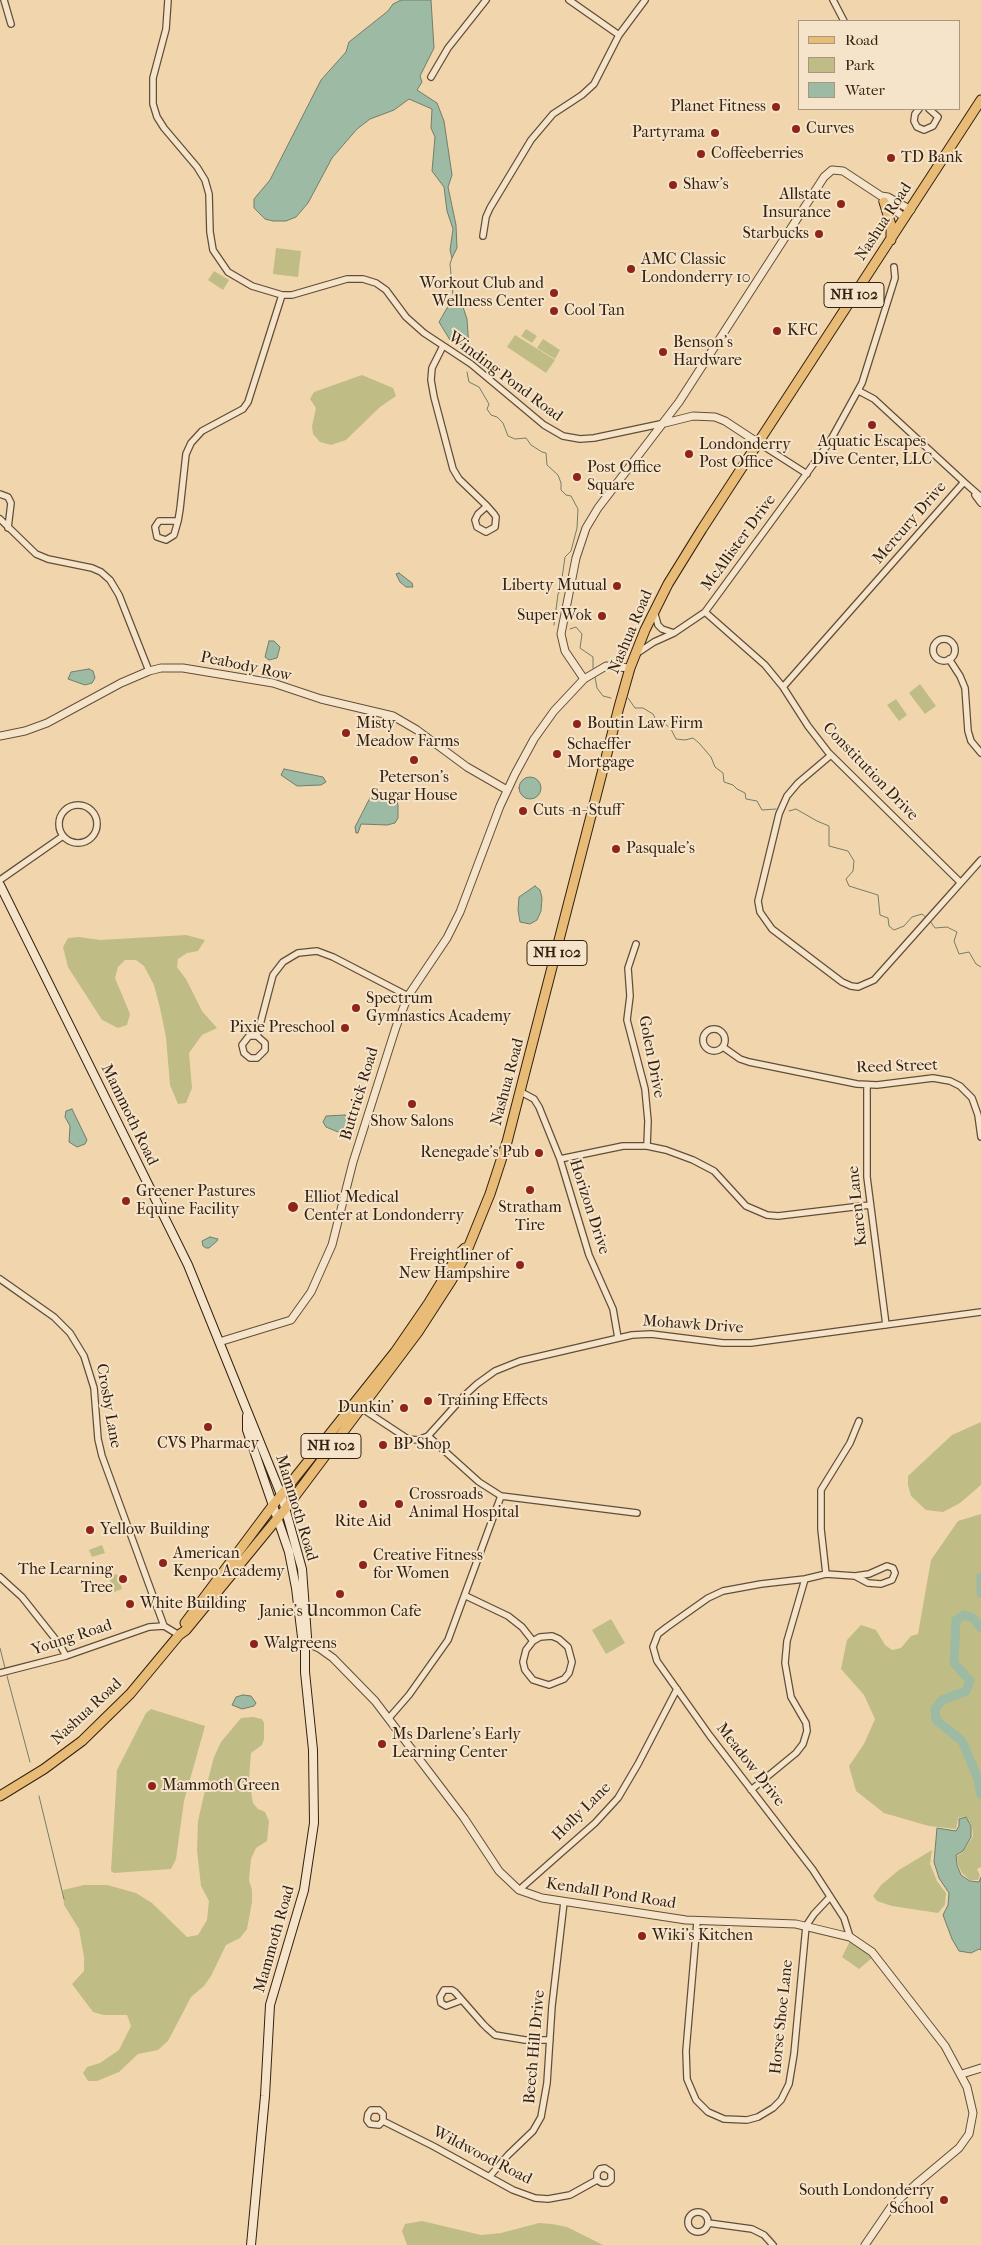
<!DOCTYPE html>
<style>
body{margin:0}
#map{position:relative;width:981px;height:2245px;overflow:hidden;background:#f1d6ad;font-family:"IM FELL French Canon",serif}
canvas{display:block}
.legend{position:absolute;left:798px;top:20px;width:162px;height:90px;box-sizing:border-box;background:#f6e4ca;border:1px solid #a89680;margin:0;padding:6px 9px;list-style:none;font-size:15px;color:#332111}
.legend li{display:flex;align-items:center;gap:10px;height:25px}
.legend b{width:25px;border:1px solid #a89680}
</style>
<div id="map">
<canvas width="981" height="2245"></canvas>
<ul class="legend">
<li><b style="height:6px;background:#e8bb76"></b>Road</li>
<li><b style="height:14px;background:#c0bc86"></b>Park</li>
<li><b style="height:14px;background:#9cbaa4"></b>Water</li>
</ul>
</div>
<script>
const context = document.querySelector('canvas').getContext('2d');
context.lineJoin = 'round';
function paint(path, color) { context.fillStyle = color; context.fill(path, 'evenodd'); }
const shape = rows => new Path2D(rows.map(r => 'M' + r).join(''));
function strokePath(path, color, width, dash) { context.strokeStyle = color; context.lineWidth = width; context.lineCap = dash ? 'butt' : 'round'; context.setLineDash(dash || []); context.stroke(path); }
function write(font, color, halo, rows, align = 'center') {
  context.font = font + ' "IM FELL French Canon",serif'; context.lineWidth = 4; context.setLineDash([]); context.textBaseline = 'middle'; context.strokeStyle = halo; context.fillStyle = color; for (const [text, x, y, turn = 0] of rows) {
    context.save(); context.translate(x, y); context.rotate((+turn || 0) * Math.PI / 180); context.textAlign = isNaN(turn) ? turn : align; if (halo) context.strokeText(text, 0, 0); context.fillText(text, 0, 0); context.restore();
  }
}
paint(shape([
 [276,248,301,251,298,277,273,274],
 [214,271,229,280,223,290,208,280],
 [526,329,537,336,532,343,521,336],
 [515,335,555,360,546,373,507,347],
 [543,339,560,350,555,359,537,348],
 [362,375,393,388,396,396,380,407,346,440,331,445,320,442,313,434,312,426,316,408,310,399,314,392],
 [920,684,936,706,925,714,909,693],
 [896,699,907,715,899,721,887,705],
 [186,935,205,940,198,951,187,953,178,959,177,967,186,979,202,1011,217,1028,202,1035,189,1053,192,1088,186,1103,178,1104,170,1085,166,1037,160,1008,154,985,144,966,136,960,125,960,118,967,115,978,130,1014,127,1025,118,1028,102,1020,68,967,63,947,68,938,79,937,100,940],
 [981,1422,981,1485,960,1503,943,1512,926,1510,911,1496,908,1485,908,1476,952,1435],
 [981,1514,981,1867,977,1869,980,1875,978,1880,970,1880,962,1873,958,1865,957,1856,963,1852,973,1836,972,1826,966,1816,958,1818,956,1829,929,1826,884,1813,856,1791,849,1766,864,1744,875,1719,864,1695,841,1669,847,1640,861,1625,876,1630,885,1645,892,1650,901,1648,911,1636,918,1634,931,1560,958,1521],
 [102,1545,105,1553,92,1557,89,1550],
 [108,1567,111,1576,117,1574,122,1589,114,1592,109,1578,106,1578,102,1569],
 [611,1619,625,1643,606,1654,592,1630],
 [151,1709,205,1726,184,1801,176,1859,171,1869,114,1873,111,1871,117,1770,146,1713],
 [253,1717,262,1719,264,1723,264,1739,262,1745,251,1753,249,1779,253,1803,258,1809,265,1812,269,1821,267,1841,256,1848,251,1859,249,1880,252,1890,252,1902,247,1929,240,1938,226,1945,211,1976,204,1986,191,1997,168,2041,158,2050,138,2054,119,2072,97,2081,88,2081,83,2073,87,2067,100,2063,119,2050,131,2026,127,2015,104,2015,93,2012,72,1984,84,1971,84,1957,79,1929,64,1905,63,1890,84,1885,107,1885,136,1893,152,1903,187,1937,198,1935,207,1920,209,1901,201,1886,197,1850,198,1821,203,1799,214,1757,221,1742,241,1718],
 [932,1850,930,1864,937,1881,946,1893,945,1905,938,1913,892,1906,877,1901,873,1896,881,1885,899,1870],
 [850,1941,858,1944,873,1957,859,1969,842,1957],
 [422,2221,481,2235,501,2233,539,2223,552,2224,567,2227,603,2245,407,2245,402,2231,405,2224]
]), '#c0bc86');
const water = shape([
 [401,0,431,0,434,48,420,76,422,82,417,90,437,103,444,121,452,175,448,187,456,225,457,248,452,258,450,250,453,229,447,211,444,187,432,171,435,137,431,128,432,109,409,99,394,110,370,119,357,129,332,158,308,203,296,217,286,221,273,221,265,219,254,208,254,199,270,180,321,80,346,52,349,42,388,11,393,4,401,0],
 [454,296,457,296,462,304,467,319,469,348,450,340,439,322,454,296],
 [399,573,412,583,413,587,406,587,400,582,396,574,399,573],
 [269,641,274,641,280,647,277,658,269,660,265,657,269,641],
 [89,669,93,671,95,678,92,683,85,685,68,679,71,672,89,669],
 [284,769,323,777,326,782,321,785,297,786,281,775,284,769],
 '519 788a11 11 0 1 1 22 0a11 11 0 1 1-22 0Z',
 [374,790,388,794,396,799,398,805,398,818,395,823,387,825,361,824,358,833,356,833,355,827,374,790],
 [535,886,540,890,542,898,541,911,537,920,530,924,520,922,518,910,519,897,535,886],
 [72,1109,87,1140,85,1144,77,1147,69,1142,70,1126,65,1117,66,1111,72,1109],
 [345,1115,347,1117,348,1123,344,1130,338,1132,326,1127,323,1122,326,1116,345,1115],
 [210,1237,218,1239,217,1241,209,1248,206,1248,203,1246,202,1241,210,1237],
 [243,1695,251,1696,256,1703,254,1706,242,1709,232,1705,236,1697,243,1695],
 [966,1817,971,1826,971,1837,963,1851,956,1855,957,1865,961,1875,970,1881,979,1882,981,1877,981,1950,979,1949,971,1953,959,1951,952,1939,943,1915,948,1905,949,1893,939,1878,934,1862,937,1828,956,1831,959,1826,959,1819,966,1817]
]);
paint(water, '#9cbaa4');
strokePath(water, '#727d69', 1);
strokePath(shape([
 [452,258,450,264,453,295],
 [468,347,474,358],
 [467,372,469,382,479,387,489,404,487,409,491,415,497,417,503,423,508,436,515,439,526,438,531,445,542,452,546,453,547,465,558,475,561,483,561,490,566,495,571,496,578,509,577,528,571,551,565,557,562,578,563,586,558,594,554,625],
 [570,629,576,627,582,634,580,648,593,657,593,668],
 [595,677,597,688,603,696,611,698],
 [628,698,635,708,643,708,653,714,657,722,664,723,671,729,676,739,685,740,693,738,699,743,711,757,715,767,723,773,724,782,733,785,737,789,745,793,746,799,757,801,762,810,776,809],
 [789,811,796,809,817,821,829,826,829,846,848,851,854,861,853,871,846,879,849,886,878,895,880,915,888,918,889,926,894,930,904,926,912,917,922,914,927,918],
 [930,921,935,928,947,927,957,932,954,941,959,954,969,952,976,964,981,967],
 [0,1648,5,1668],
 [7,1676,30,1762],
 [39,1796,64,1899]
]), '#727d69', 1);
strokePath(shape([
 [981,1577,981,1593],
 [981,1628,973,1618,964,1615,956,1620,954,1663,970,1681,966,1691,942,1700,935,1709,936,1720,962,1741,978,1779,981,1795]
]), '#9cbaa4', 9);
const minor = shape([
 [4,0,11,24],
 [168,0,166,29,153,78,153,104,157,117,164,128,197,167,205,180,209,194,210,232,213,250,228,272,252,286,282,295,292,295,347,279,363,279,376,283,386,290,406,317,424,333,471,364,544,425,563,436,580,439,594,438,665,423],
 [569,0,619,35],
 [833,0,844,21],
 [431,77,448,48,486,0],
 [919,109,915,114,914,121,917,127,924,130,933,126,938,117,929,109],
 [483,236,486,217,490,208,531,140,553,114,582,95,594,84,619,35,645,0],
 [443,346,432,368,431,380,434,397,453,469,459,479,487,506,494,514,496,517,495,527,486,532,477,527,475,520,478,514,487,506],
 [757,442,807,474],
 [964,482,981,497],
 [0,494,8,497,11,503,8,528],
 [975,495,981,503],
 [0,519,36,554,48,559,92,568,101,572,110,580,119,595,149,671],
 [178,521,159,521,155,527,157,537,166,540,174,535,178,521,180,509,186,454,191,443,202,431,243,409,248,402,282,295],
 [654,611,658,625,662,629,674,633],
 [705,612,765,665,783,687,808,726,828,752,960,882],
 '933 650a11 11 0 1 1 22 0a11 11 0 1 1-22 0Z',
 [636,654,654,642,674,633,705,612,829,443,862,383,895,278,894,267],
 [949,659,960,676,965,688,968,731,971,741,981,753],
 [783,687,964,482,874,399,859,391],
 [831,755,798,783,787,796,779,814,758,901,760,912,772,929,842,982,851,986,858,987,874,980,981,860],
 '59 824a19 19 0 1 1 38 0a19 19 0 1 1-38 0Z',
 [0,880,63,836],
 [636,944,628,968,630,996,627,1020,645,1089,648,1121,647,1146],
 '703 1040a11 11 0 1 1 22 0a11 11 0 1 1-22 0Z',
 [257,1036,265,1043,265,1050,257,1058,250,1058,244,1053,242,1045,249,1036,257,1036,273,975,283,962,298,953,317,951,333,957,408,996],
 [723,1047,740,1059,749,1062,857,1084,877,1085,933,1078,950,1081,960,1086,972,1098,978,1115,981,1137],
 [867,1085,867,1177,886,1325],
 [521,1092,534,1099,539,1107,560,1159,589,1255,613,1309,618,1338],
 [560,1159,623,1146,647,1146,666,1150,693,1160,714,1171,746,1206,767,1215,778,1216,870,1205],
 [0,1279,54,1317,70,1333,84,1356,94,1388,98,1439,102,1456,164,1626],
 [358,1406,408,1439,418,1440,428,1436,464,1396,477,1384,495,1371,520,1361,632,1335,651,1334,723,1343,751,1343,981,1312],
 [428,1436,479,1482,501,1496,637,1513],
 [826,1574,821,1529,821,1490,850,1443,859,1421],
 [0,1577,22,1597,60,1645,66,1656],
 [466,1596,508,1616,522,1627,533,1641,526,1650,523,1662,525,1670,533,1680,549,1685,564,1679,569,1673,572,1662,568,1647,559,1639,552,1636,540,1637,533,1641],
 [0,1673,66,1656,149,1627,164,1626,179,1635],
 [389,1718,409,1695,448,1640,501,1496],
 [751,1790,796,1753,803,1744,807,1731,806,1723,791,1697,785,1663,787,1641,805,1579],
 [519,1890,595,1823,618,1798,638,1764,677,1689],
 [697,1922,686,2051,687,2079,696,2100,708,2112,724,2119,747,2120,758,2117,773,2108,781,2100,789,2084,794,2054,806,1926,814,1914,830,1897],
 [850,1937,844,1918,813,1870,710,1736,657,1661,653,1647,658,1634,667,1627,708,1598,723,1591,761,1584,805,1579,826,1574,855,1576,868,1583,881,1584,892,1580,895,1573,893,1568,887,1566,869,1574,855,1576],
 [462,2000,446,2006,441,2003,440,1997,444,1990,452,1990,455,1992,483,2024,487,2028,495,2035,525,2040,550,2040],
 [383,2121,379,2125,370,2124,367,2120,368,2114,371,2110,379,2110,383,2114,383,2121,433,2146,513,2190,535,2198,548,2199,570,2195,597,2180,597,2173,600,2169,605,2168,611,2172,611,2180,607,2183,602,2183,597,2180],
 [490,2176,508,2155,533,2131,541,2117,547,2083,552,2006,564,1902],
 '688 2222a10 10 0 1 1 20 0a10 10 0 1 1-20 0Z',
 [708,2223,752,2229,764,2235,773,2245]
]);
const tertiary = shape([
 [883,201,905,218],
 [665,423,693,416,715,417,725,421,757,442],
 [584,679,565,651,561,634,576,558,586,528,598,508,679,402,824,177,832,170,843,171,881,196,888,197,911,210],
 [0,736,25,731,47,723,121,683,149,671,161,668,183,668,273,683,321,699,393,716,417,730,467,767,507,790],
 [219,1342,291,1320,311,1292,332,1245,353,1162,396,1027,408,996,447,938,460,912,500,806,515,774,534,739,554,711,584,679,606,666,630,668],
 [305,1642,319,1648,333,1658,375,1701,464,1818,499,1871,519,1890,542,1898,686,1920,796,1924,850,1937,872,1952,945,2046,967,2087,973,2113,969,2134,959,2148,916,2184,891,2207,865,2245],
 [962,2074,981,2068]
]);
const secondary = shape([
 [0,885,188,1265,282,1497,302,1569,307,1637,305,1642,305,1672,313,1750,314,1823,304,1890,270,2005,265,2096,251,2245],
 [247,1416,247,1430,289,1552,296,1588,302,1637,305,1642]
]);
const primary = shape([
 [884,202,891,225,891,240],
 [185,1623,274,1504,395,1352,428,1304,458,1255,465,1248],
 [0,1796,44,1769,82,1741,130,1694,179,1635,186,1630,286,1508,418,1332,451,1281,464,1258,490,1194,507,1142,619,707,630,668,645,630,668,584,702,529,981,100]
]);
strokePath(minor, '#624e38', 8);
strokePath(tertiary, '#624e38', 9);
strokePath(secondary, '#332111', 10);
strokePath(primary, '#332111', 11);
strokePath(minor, '#f6e4ca', 5.5);
strokePath(tertiary, '#f6e4ca', 7);
strokePath(secondary, '#f6e4ca', 8);
strokePath(primary, '#e8bb76', 9);
for (const [x, y, r, color] of [
 [776,107,5,"#8f2418"],
 [796,129,5,"#8f2418"],
 [715,133,5,"#8f2418"],
 [701,154,5,"#8f2418"],
 [891,158,5,"#8f2418"],
 [673,185,5,"#8f2418"],
 [841,204,5,"#8f2418"],
 [819,234,5,"#8f2418"],
 [631,269,5,"#8f2418"],
 [554,293,5,"#8f2418"],
 [554,311,5,"#8f2418"],
 [777,331,5,"#8f2418"],
 [663,352,5,"#8f2418"],
 [872,425,5,"#8f2418"],
 [689,454,5,"#8f2418"],
 [577,477,5,"#8f2418"],
 [617,586,5,"#8f2418"],
 [602,616,5,"#8f2418"],
 [577,724,5,"#8f2418"],
 [346,733,5,"#8f2418"],
 [557,754,5,"#8f2418"],
 [414,760,5,"#8f2418"],
 [523,811,5,"#8f2418"],
 [616,849,5,"#8f2418"],
 [356,1008,5,"#8f2418"],
 [345,1028,5,"#8f2418"],
 [412,1104,5,"#8f2418"],
 [539,1153,5,"#8f2418"],
 [530,1190,5,"#8f2418"],
 [126,1201,5,"#8f2418"],
 [293,1207,6,"#8f2418"],
 [520,1265,5,"#8f2418"],
 [428,1401,5,"#8f2418"],
 [404,1408,5,"#8f2418"],
 [208,1427,5,"#8f2418"],
 [383,1445,5,"#8f2418"],
 [363,1504,5,"#8f2418"],
 [399,1504,5,"#8f2418"],
 [90,1530,5,"#8f2418"],
 [163,1563,5,"#8f2418"],
 [363,1565,5,"#8f2418"],
 [123,1579,5,"#8f2418"],
 [340,1594,5,"#8f2418"],
 [130,1604,5,"#8f2418"],
 [254,1644,5,"#8f2418"],
 [382,1744,5,"#8f2418"],
 [152,1786,5,"#8f2418"],
 [642,1936,5,"#8f2418"],
 [944,2200,5,"#8f2418"]
]) { const dot = new Path2D(); dot.arc(x, y, r, 0, 2 * Math.PI); context.fillStyle = color; context.fill(dot); strokePath(dot, '#f6e4ca', 2); }
for (const [x, y, w] of [
 [854,295,60],
 [557,953,60],
 [331,1446,60]
]) { const box = new Path2D(); box.roundRect(x - w / 2, y - 12.5, w, 25, 4); context.fillStyle = '#f6e4ca'; context.fill(box); strokePath(box, '#332111', 1); }
write('bold 15px', '#332111', null, [
 ["NH 102",854,295],
 ["NH 102",557,953],
 ["NH 102",331,1446]
]);
write('16px', '#332111', '#f6e4ca', [
 ["Planet Fitness",766,107,"right"],
 ["Curves",806,129],
 ["Partyrama",705,133,"right"],
 ["Coffeeberries",711,154],
 ["TD Bank",901,158],
 ["Shaw's",683,185],
 ["Allstate",831,195,"right"],
 ["Insurance",831,213,"right"],
 ["Starbucks",809,234,"right"],
 ["AMC Classic",641,260],
 ["Londonderry 10",641,278],
 ["Workout Club and",544,284,"right"],
 ["Wellness Center",544,302,"right"],
 ["Cool Tan",564,311],
 ["KFC",787,331],
 ["Benson's",673,343],
 ["Hardware",673,361],
 ["Aquatic Escapes",872,442,"center"],
 ["Dive Center, LLC",872,460,"center"],
 ["Londonderry",699,445],
 ["Post Office",699,463],
 ["Post Office",587,468],
 ["Square",587,486],
 ["Liberty Mutual",607,586,"right"],
 ["Super Wok",592,616,"right"],
 ["Misty",356,724],
 ["Meadow Farms",356,742],
 ["Boutin Law Firm",587,724],
 ["Schaeffer",567,745],
 ["Mortgage",567,763],
 ["Peterson's",414,778,"center"],
 ["Sugar House",414,796,"center"],
 ["Cuts -n- Stuff",533,811],
 ["Pasquale's",626,849],
 ["Spectrum",366,999],
 ["Gymnastics Academy",366,1017],
 ["Pixie Preschool",335,1028,"right"],
 ["Show Salons",412,1122,"center"],
 ["Renegade's Pub",529,1153,"right"],
 ["Greener Pastures",136,1192],
 ["Equine Facility",136,1210],
 ["Elliot Medical",304,1198],
 ["Center at Londonderry",304,1216],
 ["Stratham",530,1208,"center"],
 ["Tire",530,1226,"center"],
 ["Freightliner of",510,1256,"right"],
 ["New Hampshire",510,1274,"right"],
 ["Training Effects",438,1401],
 ["Dunkin'",394,1408,"right"],
 ["CVS Pharmacy",208,1444,"center"],
 ["BP Shop",393,1445],
 ["Crossroads",409,1495],
 ["Animal Hospital",409,1513],
 ["Rite Aid",363,1522,"center"],
 ["Yellow Building",100,1530],
 ["American",173,1554],
 ["Kenpo Academy",173,1572],
 ["Creative Fitness",373,1556],
 ["for Women",373,1574],
 ["The Learning",113,1570,"right"],
 ["Tree",113,1588,"right"],
 ["White Building",140,1604],
 ["Janie's Uncommon Cafe",340,1612,"center"],
 ["Walgreens",264,1644],
 ["Ms Darlene's Early",392,1735],
 ["Learning Center",392,1753],
 ["Mammoth Green",162,1786],
 ["Wiki's Kitchen",652,1936],
 ["South Londonderry",934,2191,"right"],
 ["School",934,2209,"right"]
], 'left');
write('16px', '#332111', '#f6e4ca', [
 ["Nashua Road",884,222,-57],
 ["Winding Pond Road",505,377,37],
 ["Mercury Drive",910,523,-49],
 ["McAllister Drive",739,543,-54],
 ["Nashua Road",631,632,-67],
 ["Peabody Row",246,667,12],
 ["Constitution Drive",870,772,46],
 ["Golen Drive",651,1057,79],
 ["Reed Street",897,1067,-2],
 ["Nashua Road",508,1082,-75],
 ["Buttrick Road",360,1094,-73],
 ["Mammoth Road",129,1115,64],
 ["Karen Lane",858,1206,-96],
 ["Horizon Drive",589,1207,72],
 ["Mohawk Drive",693,1325,4],
 ["Crosby Lane",108,1406,80],
 ["Mammoth Road",296,1508,73],
 ["Young Road",72,1638,-18],
 ["Nashua Road",87,1712,-43],
 ["Meadow Drive",750,1765,52],
 ["Holly Lane",582,1812,-45],
 ["Kendall Pond Road",611,1894,9],
 ["Mammoth Road",275,1939,-74],
 ["Horse Shoe Lane",782,2017,-84],
 ["Beech Hill Drive",535,2047,-85],
 ["Wildwood Road",482,2156,27]
]);
</script>
